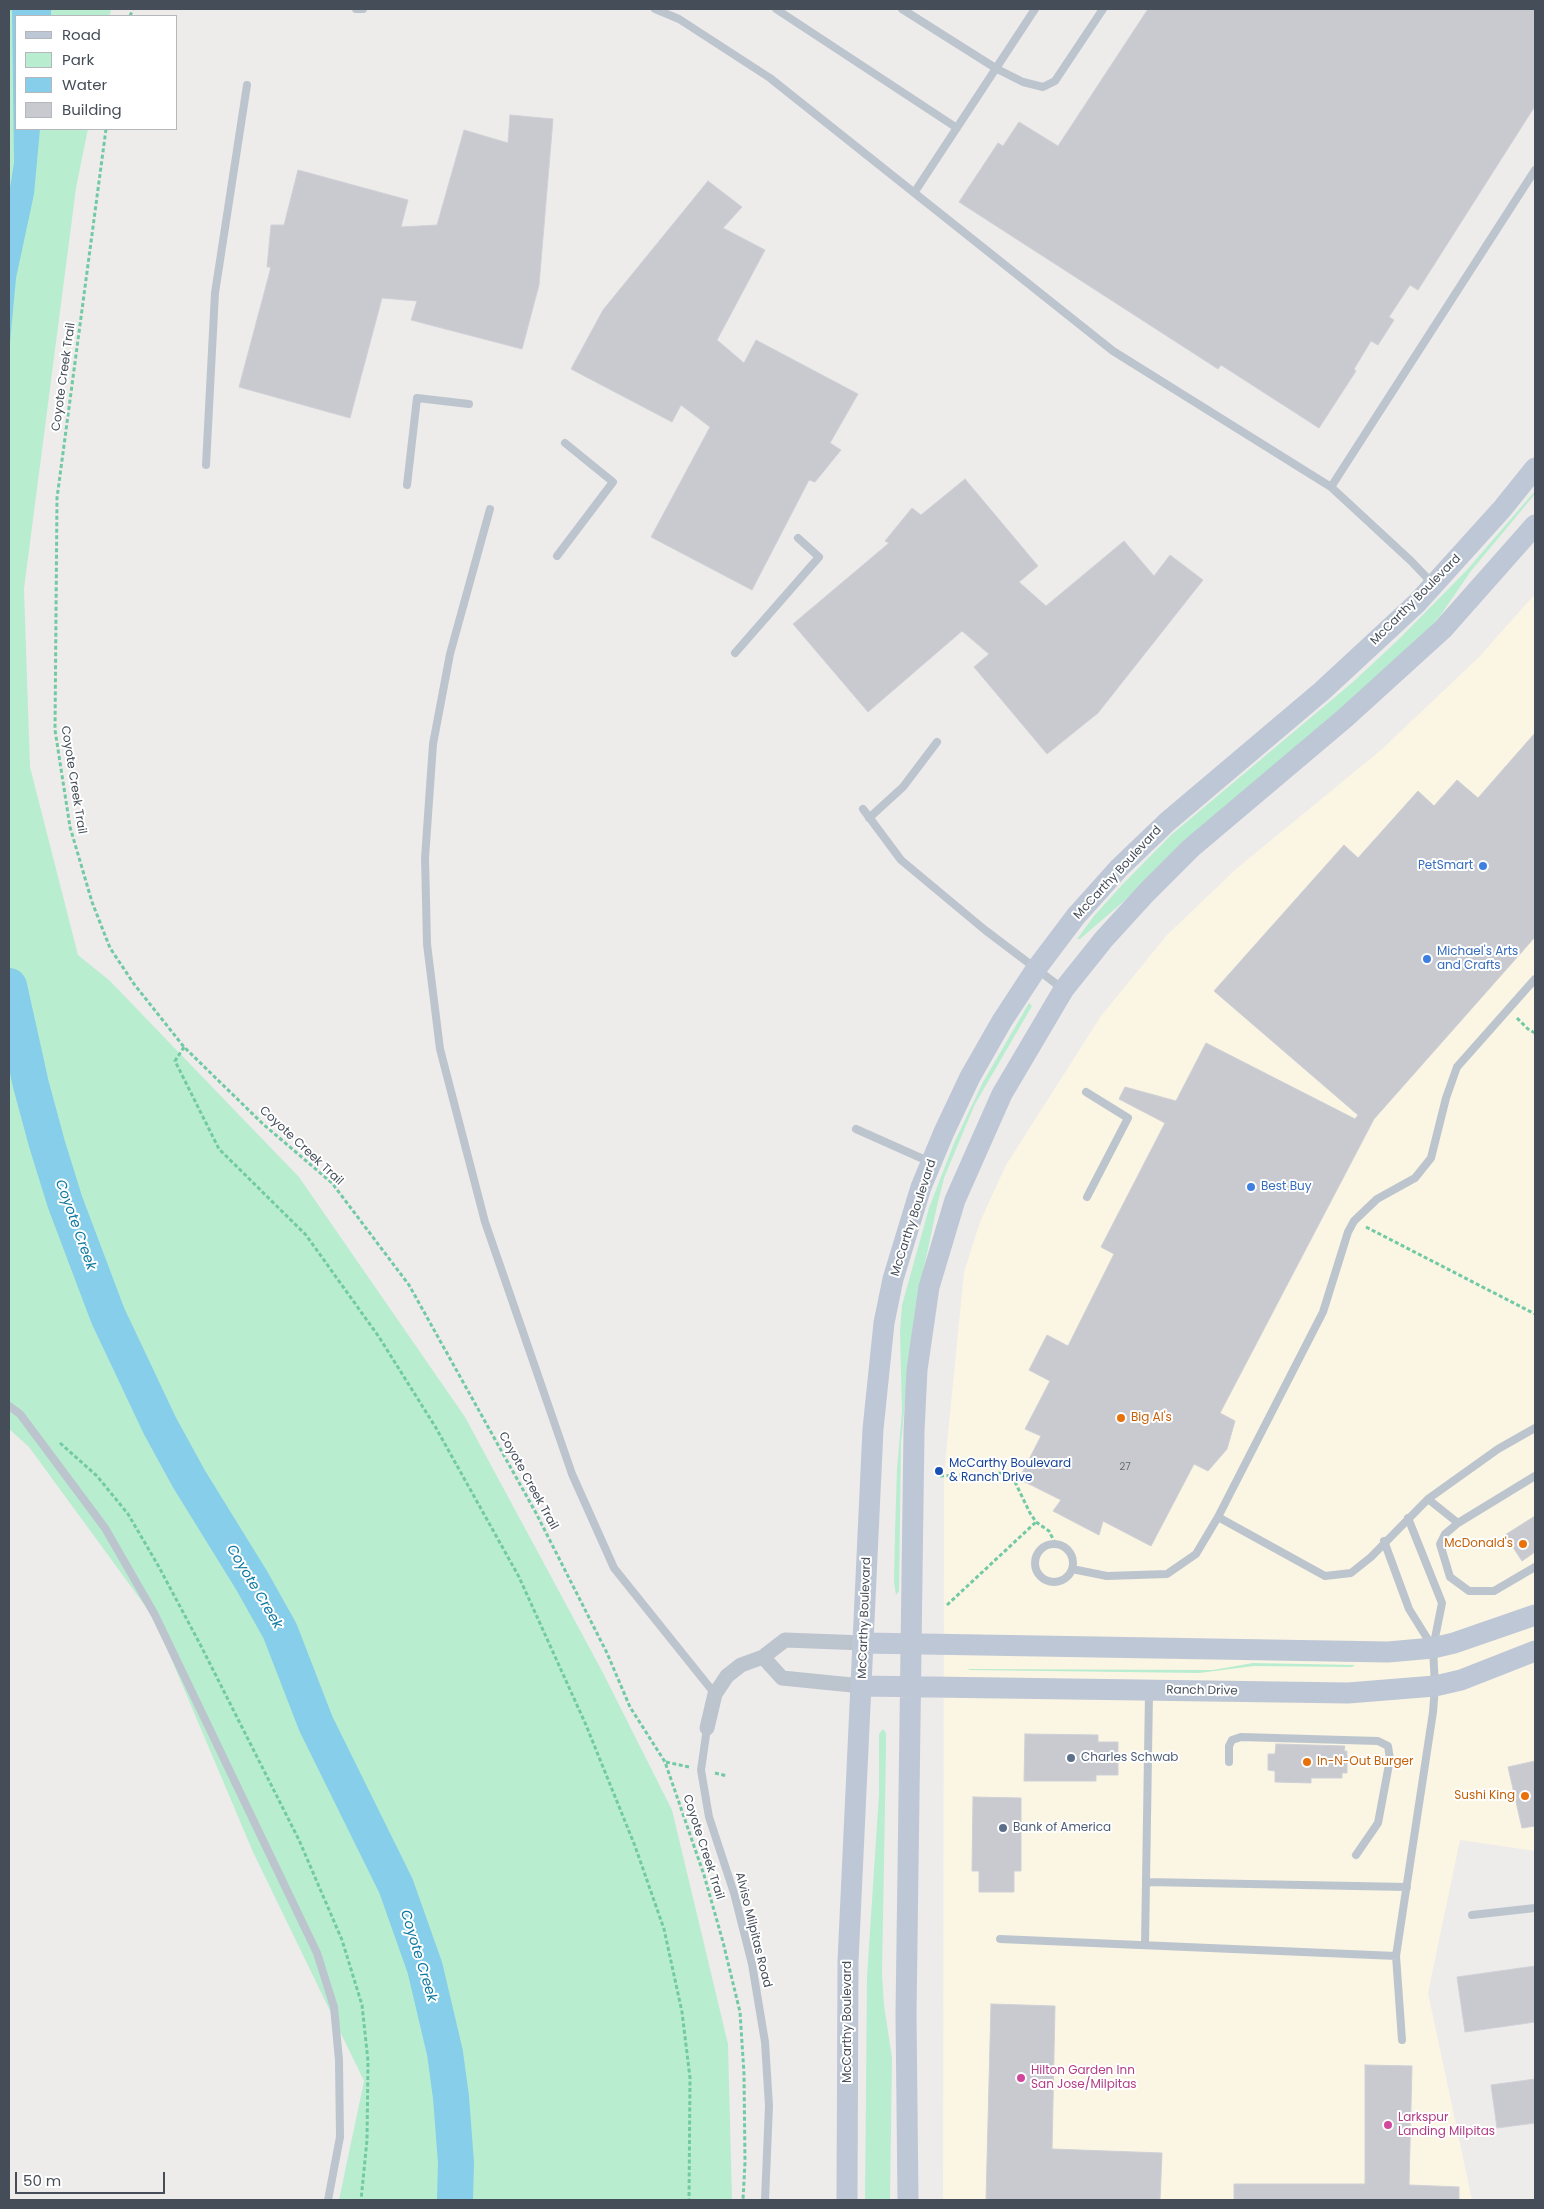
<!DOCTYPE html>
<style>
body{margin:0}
#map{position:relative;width:1544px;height:2209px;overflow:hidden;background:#eeebeb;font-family:Poppins,sans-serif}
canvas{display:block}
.frame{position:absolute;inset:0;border:10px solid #444d58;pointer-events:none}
.legend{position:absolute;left:15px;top:15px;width:162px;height:115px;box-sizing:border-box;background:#fff;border:1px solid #b4b8bc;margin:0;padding:6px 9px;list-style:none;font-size:15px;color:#444d58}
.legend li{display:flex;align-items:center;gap:10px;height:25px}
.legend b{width:25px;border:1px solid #b4b8bc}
.scale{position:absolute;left:15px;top:2172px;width:150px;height:22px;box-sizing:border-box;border:2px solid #444d58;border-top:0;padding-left:6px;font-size:15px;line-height:18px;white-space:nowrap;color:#444d58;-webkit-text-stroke:4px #fff;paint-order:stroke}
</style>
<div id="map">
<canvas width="1544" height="2209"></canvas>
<div class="frame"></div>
<ul class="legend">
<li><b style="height:6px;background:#bec7d5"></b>Road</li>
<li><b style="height:14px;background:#b9edd0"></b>Park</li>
<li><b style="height:14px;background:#86cee9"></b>Water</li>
<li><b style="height:14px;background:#c8cad0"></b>Building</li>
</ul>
<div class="scale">50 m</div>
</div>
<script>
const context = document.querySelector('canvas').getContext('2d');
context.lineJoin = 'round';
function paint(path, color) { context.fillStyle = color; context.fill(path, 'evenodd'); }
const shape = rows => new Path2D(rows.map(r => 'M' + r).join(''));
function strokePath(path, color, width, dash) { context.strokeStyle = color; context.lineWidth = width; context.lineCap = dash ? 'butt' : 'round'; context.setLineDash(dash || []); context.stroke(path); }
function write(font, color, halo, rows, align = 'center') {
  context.font = font + ' Poppins,sans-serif'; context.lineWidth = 4; context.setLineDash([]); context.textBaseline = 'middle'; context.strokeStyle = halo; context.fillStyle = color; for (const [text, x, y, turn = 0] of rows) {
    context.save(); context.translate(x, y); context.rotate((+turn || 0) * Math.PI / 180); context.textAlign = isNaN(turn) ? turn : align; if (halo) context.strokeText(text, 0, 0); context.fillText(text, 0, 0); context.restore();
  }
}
paint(shape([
 [1535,594,1535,1851,1460,1840,1428,1993,1472,2200,943,2200,944,1474,964,1272,980,1222,1006,1165,1101,1016,1167,935,1236,869,1381,750,1480,656]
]), '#fbf5e3');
paint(shape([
 [9,9,111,9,110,16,16,16,16,129,88,129,76,188,24,589,30,767,78,955,110,981,299,1177,465,1417,602,1671,672,1810,728,2044,732,2200,339,2200,364,2081,253,1852,154,1618,29,1447,9,1429],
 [1535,491,1535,494,1471,571,1440,616,1429,629,1390,667,1155,870,1123,902,1080,939,1077,939,1094,916,1122,885,1171,835,1353,682,1398,640,1466,571],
 [1029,1003,1032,1006,975,1104,944,1178,937,1206,916,1306,910,1353,901,1443,899,1591,896,1595,894,1582,895,1531,897,1469,902,1411,900,1331,902,1305,929,1208,954,1143,983,1082],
 [1253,1663,1355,1665,1352,1667,1254,1666,1199,1673,970,1670,967,1669,1213,1670],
 [883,1729,886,1733,886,1749,882,1975,884,2005,892,2058,890,2200,865,2200,867,1977,879,1794,879,1734]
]), '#b9edd0');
paint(shape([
 [12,9,51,9,51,16,16,16,16,129,40,129,34,194,16,278,9,354,9,194,14,163]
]), '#86cee9');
strokePath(shape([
 [9,986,31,1085,47,1144,65,1202,108,1316,160,1426,189,1479,252,1581,280,1631,316,1724,396,1886,425,1968,445,2053,451,2097,456,2163,455,2200]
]), '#86cee9', 36);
const building = shape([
 [1148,9,1535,9,1535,106,1418,290,1410,285,1389,317,1394,320,1378,345,1371,341,1354,369,1356,371,1319,428,1221,365,1218,369,959,202,998,143,1003,146,1019,122,1058,146,1148,9],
 [510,115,553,119,539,285,522,349,411,320,417,301,382,298,350,418,239,387,271,267,267,267,271,225,284,225,298,170,408,200,401,227,437,225,464,130,508,143,510,115],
 [708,181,742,207,723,228,765,250,717,340,744,363,756,340,858,394,830,443,841,450,815,482,809,480,752,590,651,537,710,427,681,405,672,422,571,369,603,310,708,181],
 [965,479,1038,566,1019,582,1046,606,1124,541,1154,576,1170,555,1203,580,1098,713,1047,754,974,667,989,654,962,631,868,712,793,624,889,543,885,541,912,508,921,515,965,479],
 [1535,733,1535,937,1374,1119,1220,1413,1235,1421,1227,1449,1208,1471,1194,1464,1151,1546,1103,1521,1099,1535,1053,1511,1061,1500,1019,1479,1041,1436,1025,1429,1050,1381,1029,1370,1047,1335,1068,1346,1114,1254,1101,1247,1165,1123,1119,1099,1125,1087,1176,1101,1206,1043,1355,1119,1358,1115,1214,991,1344,845,1358,858,1418,791,1434,806,1457,780,1478,798,1535,733],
 [1535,1516,1535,1552,1522,1561,1505,1535,1535,1516],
 [1025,1734,1098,1735,1098,1742,1118,1742,1118,1775,1096,1775,1096,1781,1024,1781,1025,1734],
 [1276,1744,1345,1746,1344,1751,1347,1751,1347,1773,1342,1773,1342,1778,1311,1778,1311,1783,1275,1782,1275,1771,1268,1770,1268,1754,1275,1754,1276,1744],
 [1535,1761,1535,1826,1522,1828,1508,1767,1535,1761],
 [973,1797,1021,1798,1021,1871,1014,1871,1014,1892,979,1892,979,1871,972,1871,973,1797],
 [1535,1966,1535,2022,1465,2032,1457,1977,1535,1966],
 [991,2004,1055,2006,1052,2149,1162,2153,1160,2200,986,2200,991,2004],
 [1365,2065,1412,2066,1409,2185,1459,2187,1459,2200,1234,2200,1234,2184,1365,2184,1365,2065],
 [1535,2079,1535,2123,1497,2128,1491,2085,1535,2079]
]);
paint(building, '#c8cad0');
strokePath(building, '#cfd1d7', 1);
strokePath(shape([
 [130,16,133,9],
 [106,129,57,498,55,730,70,827,92,902,110,948,134,984,184,1047,263,1124,332,1183,409,1285,536,1513,607,1653,630,1707,665,1762,704,1875,723,1942,740,2012,744,2074,745,2162,743,2200],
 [1517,1018,1528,1029,1535,1033],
 [184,1047,175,1061,219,1149,306,1235,379,1337,436,1428,519,1577,586,1725,635,1846,664,1929,682,2012,690,2078,689,2200],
 [1366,1227,1535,1314],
 [60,1443,97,1476,128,1514,159,1567,201,1646,299,1840,342,1940,362,2005,368,2061,367,2140,361,2200],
 [940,1476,1002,1473,1014,1480,1030,1513,1036,1522,1049,1531,1055,1543],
 [947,1605,1036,1522],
 [666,1762,689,1767],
 [715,1773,727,1776]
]), '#72caa4', 3, [4, 2.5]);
strokePath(shape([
 [356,9,363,9],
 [655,9,679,19,770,78,1113,351,1331,487,1411,561,1433,584],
 [776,9,957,128],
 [902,9,997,69,1023,82,1043,87,1055,81,1103,9],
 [914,193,1035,9],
 [206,465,215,293,247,85],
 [407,485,417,398,469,404],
 [1331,487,1535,170],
 [490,509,450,654,433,744,425,858,427,944,440,1049,485,1222,572,1474,614,1568,715,1694],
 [557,556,613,482,565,443],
 [735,653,819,557,798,538],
 [863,809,901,860,985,930,1063,989],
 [869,818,903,787,937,742],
 [1086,1092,1128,1118,1087,1197],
 [856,1129,930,1162],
 [9,1406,20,1414,105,1528,155,1615,317,1953,334,2007,339,2060,340,2137,328,2200],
 [1535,1476,1458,1523,1445,1534,1440,1544,1450,1577,1469,1591,1494,1591,1535,1567],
 [1428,1499,1458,1523],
 [1218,1517,1325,1576,1351,1573,1371,1557,1428,1499,1498,1449,1535,1428],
 [1384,1541,1409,1609,1432,1646],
 '1035 1563a19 19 0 1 1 38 0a19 19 0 1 1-38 0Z',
 [1072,1569,1107,1576,1167,1574,1196,1554,1218,1517,1323,1312,1348,1232,1354,1221,1377,1199,1415,1178,1431,1158,1446,1098,1457,1067,1535,979],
 [707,1728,701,1770,709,1817,734,1893,752,1964,765,2042,769,2106,765,2200],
 [1229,1762,1229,1746,1232,1740,1241,1737,1378,1741,1388,1746,1390,1759,1378,1823,1356,1855],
 [1146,1882,1407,1887],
 [1472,1915,1535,1908],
 [1000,1939,1396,1956],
 [1145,1944,1149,1693],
 [1402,2040,1396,1956,1433,1712,1435,1686,1433,1648,1442,1603,1408,1518]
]), '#bcc5ce', 8);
strokePath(shape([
 [763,1657,782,1678,862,1686],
 [707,1728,715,1694,727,1676,741,1665,763,1657,785,1640,864,1643]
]), '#bcc5ce', 15);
strokePath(shape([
 [864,1643,1388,1652,1433,1648,1454,1643,1535,1615],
 [862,1686,1348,1693,1435,1686,1461,1680,1535,1651],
 [847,2200,848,1961,873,1429,884,1323,893,1279,921,1187,944,1132,970,1077,1002,1021,1036,969,1076,916,1119,868,1167,822,1322,691,1417,603,1502,509,1535,468],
 [908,2200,906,2014,914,1431,917,1370,929,1287,955,1200,1002,1094,1064,989,1104,939,1146,893,1191,848,1345,718,1443,629,1535,525]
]), '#bec7d5', 21);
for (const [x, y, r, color] of [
 [1483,866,5,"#3f7fe0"],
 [1427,959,5,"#3f7fe0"],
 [1251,1187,5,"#3f7fe0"],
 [1121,1418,5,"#e8710a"],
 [939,1471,5,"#1a4fb4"],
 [1523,1544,5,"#e8710a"],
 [1071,1758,5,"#5c6f8a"],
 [1307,1762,5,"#e8710a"],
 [1525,1796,5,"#e8710a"],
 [1003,1828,5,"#5c6f8a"],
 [1021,2078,5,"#d1479c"],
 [1388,2125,5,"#d1479c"]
]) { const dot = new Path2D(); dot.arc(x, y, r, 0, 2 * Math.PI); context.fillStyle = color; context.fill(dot); strokePath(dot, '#fff', 2); }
write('10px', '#656c76', null, [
 ["27",1125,1467]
]);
write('12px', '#444d58', '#fff', [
 ["Coyote Creek Trail",64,377,-82],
 ["McCarthy Boulevard",1416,600,-45],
 ["Coyote Creek Trail",73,780,81],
 ["McCarthy Boulevard",1118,873,-47],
 ["Coyote Creek Trail",301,1146,43],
 ["McCarthy Boulevard",914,1218,-72],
 ["Coyote Creek Trail",528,1481,61],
 ["McCarthy Boulevard",865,1618,-88],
 ["Ranch Drive",1202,1691,1],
 ["Coyote Creek Trail",703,1847,72],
 ["Alviso Milpitas Road",753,1930,76],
 ["McCarthy Boulevard",848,2022,-90]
]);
write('12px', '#366cbe', '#fff', [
 ["PetSmart",1473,866,"right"],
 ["Michael's Arts",1437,952],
 ["and Crafts",1437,966],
 ["Best Buy",1261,1187]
], 'left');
write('12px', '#c56008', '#fff', [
 ["Big Al's",1131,1418],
 ["McDonald's",1513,1544,"right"],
 ["In-N-Out Burger",1317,1762],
 ["Sushi King",1515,1796,"right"]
], 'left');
write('12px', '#164399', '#fff', [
 ["McCarthy Boulevard",949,1464],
 ["& Ranch Drive",949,1478]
], 'left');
write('12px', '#4e5e75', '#fff', [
 ["Charles Schwab",1081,1758],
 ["Bank of America",1013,1828]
], 'left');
write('12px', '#b23c85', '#fff', [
 ["Hilton Garden Inn",1031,2071],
 ["San Jose/Milpitas",1031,2085],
 ["Larkspur",1398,2118],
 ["Landing Milpitas",1398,2132]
], 'left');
write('italic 14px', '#0e79a1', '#fff', [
 ["Coyote Creek",75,1225,70],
 ["Coyote Creek",254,1587,59],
 ["Coyote Creek",418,1956,73]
]);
</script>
